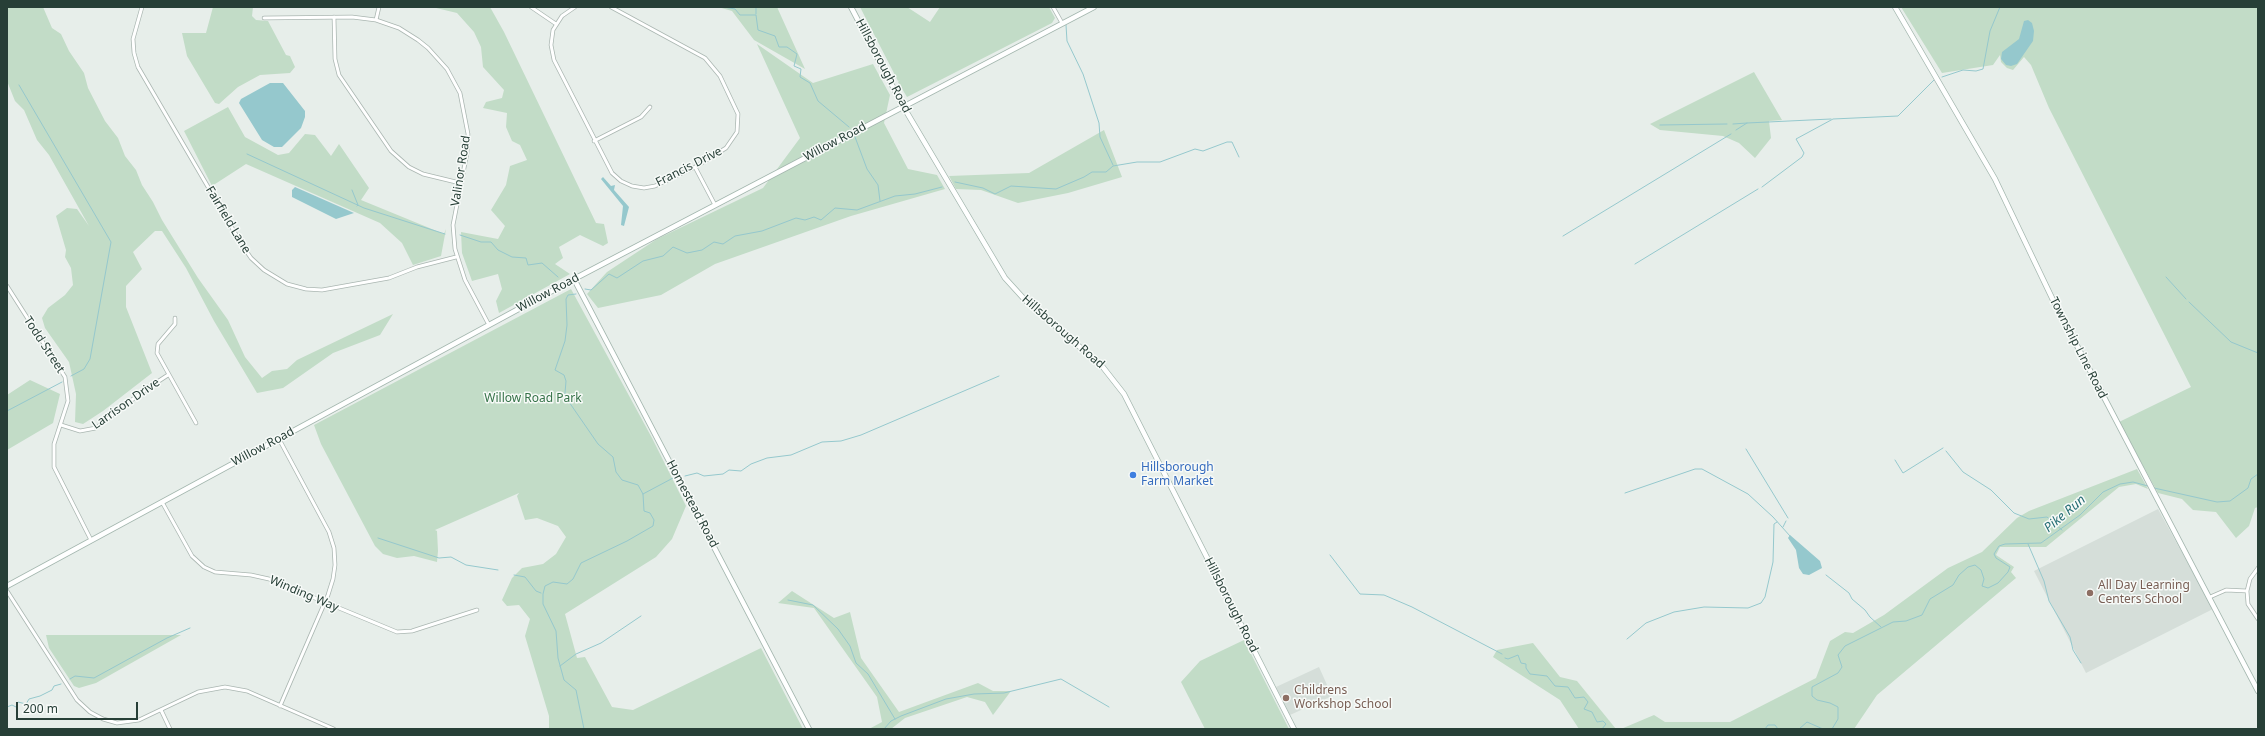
<!DOCTYPE html>
<style>
body{margin:0}
#map{position:relative;width:2265px;height:736px;overflow:hidden;background:#e7eeea;font-family:"Noto Sans",sans-serif}
canvas{display:block}
.frame{position:absolute;inset:0;border:8px solid #273f37;pointer-events:none}
.scale{position:absolute;left:16px;top:702px;width:122px;height:18px;box-sizing:border-box;border:2px solid #273f37;border-top:0;padding-left:5px;font-size:12px;line-height:14px;white-space:nowrap;color:#273f37;-webkit-text-stroke:3px #f7faf8;paint-order:stroke}
</style>
<div id="map">
<canvas width="2265" height="736"></canvas>
<div class="frame"></div>
<div class="scale">200 m</div>
</div>
<script>
const context = document.querySelector('canvas').getContext('2d');
context.lineJoin = 'round';
function paint(path, color) { context.fillStyle = color; context.fill(path, 'evenodd'); }
const shape = rows => new Path2D(rows.map(r => 'M' + r).join(''));
function strokePath(path, color, width, dash) { context.strokeStyle = color; context.lineWidth = width; context.lineCap = dash ? 'butt' : 'round'; context.setLineDash(dash || []); context.stroke(path); }
function write(font, color, halo, rows, align = 'center') {
  context.font = font + ' "Noto Sans",sans-serif'; context.lineWidth = 3; context.setLineDash([]); context.textBaseline = 'middle'; context.strokeStyle = halo; context.fillStyle = color; for (const [text, x, y, turn = 0] of rows) {
    context.save(); context.translate(x, y); context.rotate((+turn || 0) * Math.PI / 180); context.textAlign = isNaN(turn) ? turn : align; if (halo) context.strokeText(text, 0, 0); context.fillText(text, 0, 0); context.restore();
  }
}
paint(shape([
 [2158,509,2213,609,2086,673,2034,571],
 [1319,667,1332,696,1290,715,1276,687]
]), '#d5ded9');
paint(shape([
 [10,7,43,7,52,28,61,34,69,51,84,73,88,88,105,121,118,138,125,156,136,170,142,185,153,202,162,220,198,278,228,320,245,357,262,378,272,371,287,369,297,360,393,314,380,335,333,353,283,388,257,393,214,321,186,268,162,231,155,231,133,252,142,269,126,286,126,307,152,373,103,411,83,424,75,422,76,394,69,362,45,328,42,318,48,308,65,295,73,285,71,268,65,257,66,250,56,216,67,208,77,209,89,226,49,155,37,140,24,110,15,101,7,81,7,9],
 [213,7,253,7,252,16,256,20,268,21,286,55,290,56,295,67,290,73,260,75,238,87,219,104,215,103,187,56,182,33,206,33],
 [432,7,490,7,504,32,596,223,604,224,608,243,603,246,580,235,559,247,563,258,555,264,570,274,499,313,496,301,502,289,498,274,472,281,462,253,461,232,498,239,505,226,491,210,506,185,510,166,527,160,520,145,512,141,506,127,507,113,483,108,486,102,502,98,504,90,483,67,481,47,474,32,457,13],
 [718,7,777,7,805,69,754,40,732,11],
 [860,7,907,7,930,22,940,7,1049,7,1055,18,1052,23,907,97,898,82,900,80,898,81],
 [1901,7,2258,7,2258,507,2255,508,2249,526,2236,538,2216,512,2193,510,2182,499,2158,493,2119,422,2191,387,2049,108,2031,65,2024,57,2013,70,2007,68,2001,62,2000,55,1993,65,1942,73],
 [757,44,813,83,873,64,890,95,884,123,908,169,937,175,945,189,851,216,715,264,661,295,598,308,587,294,607,272,657,239,763,188,800,138],
 [1754,72,1782,120,1769,121,1771,138,1755,158,1739,143,1723,136,1660,130,1650,124],
 [228,107,245,137,278,155,289,153,305,134,315,135,331,156,339,144,369,188,361,200,444,234,446,229,441,256,413,265,402,243,380,223,246,164,212,186,184,131],
 [1104,130,1122,177,1068,193,1018,203,981,190,956,189,949,176,1029,173],
 [571,289,652,438,686,506,672,539,656,557,565,614,577,658,585,657,612,707,633,710,761,648,803,729,549,729,549,716,525,636,530,619,519,605,507,606,502,600,512,578,522,568,543,564,556,554,566,537,558,526,537,518,525,520,517,496,519,493,435,530,437,531,438,551,437,562,414,556,397,558,383,554,375,546,321,444,314,425],
 [30,380,60,394,53,423,7,450,7,395],
 [2137,469,2148,489,2136,484,2119,487,2046,547,2000,547,1996,555,2014,567,2011,572,2016,578,1877,695,1854,729,1621,729,1654,715,1665,722,1730,722,1816,678,1830,641,1845,632,1853,633,1884,615,1948,568,1982,552,2017,518,2029,511],
 [792,591,834,618,850,612,861,658,899,712,978,683,993,691,1011,691,993,715,985,702,967,697,905,718,891,729,869,729,882,722,877,697,814,608,778,603],
 [46,635,181,635,96,683,79,688,74,686,49,648],
 [1244,640,1289,729,1205,729,1181,682,1200,661],
 [1533,643,1560,677,1577,681,1616,729,1579,729,1560,700,1493,657,1497,650]
]), '#c2dcc7');
paint(shape([
 [2024,21,2028,20,2032,23,2034,31,2033,41,2017,64,2011,66,2006,65,2001,59,2002,52,2019,39],
 [270,83,283,83,305,111,305,117,301,128,282,147,274,147,262,140,239,103,241,99],
 [603,177,611,186,615,185,614,190,629,207,624,226,621,225,623,206,601,179],
 [295,187,354,213,336,219,292,197,292,190],
 [1790,535,1820,561,1822,568,1809,575,1803,574,1799,568,1796,550,1788,538]
]), '#95c8cd');
strokePath(shape([
 [724,7,735,9,740,15,756,15,758,30,775,36,779,47,787,47,797,54,794,66,801,69,800,77,810,83,818,101,849,127],
 [756,7,756,14],
 [1066,25,1067,41,1083,74,1099,123,1100,137,1113,165],
 [1942,77,1963,70,1976,71,1983,69,1990,31,2000,7],
 [19,85,111,242,90,359,84,369,71,376],
 [1733,124,1747,123],
 [1660,125,1727,124],
 [1736,130,1747,123,1831,119],
 [855,137,867,169,878,185,880,201],
 [247,154,364,208,445,234],
 [955,182,983,188,995,194,1011,186,1056,189,1084,177,1092,172,1106,172,1113,166,1137,162,1160,162,1195,149,1203,151,1227,142,1232,142,1239,157],
 [1762,187,1802,157,1804,153,1796,139,1833,119,1898,116,1934,80],
 [352,190,358,205,357,206],
 [460,235,481,242,491,242,498,250,512,257,526,258,528,265,542,263,558,277],
 [1563,236,1731,134],
 [1635,264,1758,189],
 [2166,277,2186,299],
 [585,289,591,290,609,274,617,278,643,261,663,256,673,247,687,253,702,250,714,242,723,244,735,236,762,231,796,218,805,220,814,217,821,220,835,208,857,210,895,196,915,194,942,187],
 [576,294,568,295,566,299,567,325,565,341,555,370,564,375,566,381,565,393,569,402,598,444,613,457,616,472,622,480,638,485,643,494,644,511,650,513,654,520,653,526,627,541,581,563,573,579,567,584,553,582,545,586,543,594,543,604,556,631,558,658,564,680,576,690,584,729],
 [2189,302,2231,342,2258,353],
 [7,411,62,382],
 [1746,449,1788,518],
 [1946,451,1963,472,1991,490,2014,513,2029,519,2047,517,2062,530],
 [1895,460,1903,473,1943,448],
 [685,476,697,473,704,476,723,474,729,470,741,471,751,464,767,458,791,455,822,442,841,441,861,435,999,376],
 [2154,488,2217,502,2230,501,2248,488,2251,479,2258,474],
 [1625,493,1695,469,1702,469,1748,494,1773,517,1790,536],
 [643,494,673,478],
 [1783,527,1786,521],
 [378,538,439,558,451,557,466,565,498,570],
 [2028,544,2044,581,2049,601,2070,637,2073,650,2081,663],
 [1330,555,1360,594,1384,595,1412,607,1502,654],
 [514,575,525,577,536,591,541,593],
 [1826,575,1849,593,1852,599,1865,610,1870,617,1881,627],
 [788,600,813,605,838,629,850,646,856,663,868,674,895,719],
 [1627,639,1646,623,1674,612,1704,607,1748,608,1761,603,1765,597,1773,562,1774,524,1777,522],
 [1505,658,1508,659,1518,655,1521,663,1526,664,1526,668,1530,674,1547,676,1555,686,1568,687,1575,698,1584,697,1588,702,1584,709,1592,712,1597,722,1603,721,1606,724,1602,729],
 [560,666,576,654,601,643,641,616],
 [70,679,75,676,94,678,167,638,190,628],
 [7,707,12,705,16,707,18,702,26,704,29,699,40,696,52,690,54,686,61,684],
 [884,729,891,721,901,716,946,699,974,694,1004,693,1061,679,1109,707],
 [1706,729,1725,729],
 [1765,729,1768,725,1775,725,1778,729],
 [1799,729,1807,722,1823,729],
 [1832,729,1838,719,1838,707,1830,703,1817,700,1812,696,1812,687,1838,673,1842,667,1838,655,1845,646,1893,622,1906,621,1922,615,1930,599,1953,585,1959,575,1968,567,1975,565,1981,570,1984,579,1982,586,1988,588,1998,583,2008,572,2010,567,1996,558,1994,554,1999,546,2005,544,2041,543,2080,515,2103,492,2120,484,2133,482,2148,486]
]), '#95c8cd', 1);
const street = shape([
 [142,7,133,39,134,53,138,67,242,245,251,258,264,270,287,284,306,289,322,290,389,278,417,267,456,257],
 [531,7,556,24],
 [575,7,562,16,553,30,551,45,554,60,612,173,621,181,632,186,644,188,655,186,695,167,726,148,737,132,738,114,720,76,705,58,611,7],
 [1053,7,1062,23],
 [334,17,335,59,339,75,391,151,409,167,423,174,460,183],
 [264,18,352,17,376,20,399,28,418,40,428,48,447,69,460,93,468,134,467,153,453,225,455,249,465,280,489,325],
 [376,20,379,7],
 [594,141,641,117,650,107],
 [695,167,715,205],
 [7,286,65,377,68,401,54,444,54,467,91,540],
 [175,318,175,324,158,344,157,353,196,423],
 [61,425,80,431,96,428,142,392,168,375],
 [279,439,329,532,334,548,335,565,333,579,328,595,280,706],
 [162,502,192,556,204,567,215,572,251,575,269,579,397,632,412,631,477,610],
 [2258,568,2250,579,2247,591,2248,604,2258,619],
 [7,591,77,700,90,712,103,719,117,723,139,720,198,692,225,687,247,691,334,729],
 [2210,597,2226,590,2247,591],
 [161,710,170,729]
]);
const secondary = shape([
 [851,7,903,106,1005,278,1025,300,1102,366,1124,394,1294,729],
 [1895,7,1995,179,2052,298,2258,691],
 [574,279,809,729],
 [7,586,574,279,1094,7]
]);
strokePath(street, '#aab6b1', 4.5);
strokePath(secondary, '#a3b6ae', 6);
strokePath(street, '#fff', 3);
strokePath(secondary, '#fff', 4.5);
for (const [x, y, r, color] of [
 [1133,475,4,"#3f7fe0"],
 [2090,593,4,"#8d6e63"],
 [1286,698,4,"#8d6e63"]
]) { const dot = new Path2D(); dot.arc(x, y, r, 0, 2 * Math.PI); context.fillStyle = color; context.fill(dot); strokePath(dot, '#f7faf8', 1.5); }
write('12px', '#273f37', '#f7faf8', [
 ["Hillsborough Road",883,66,62],
 ["Willow Road",835,142,-28],
 ["Francis Drive",689,167,-27],
 ["Valinor Road",461,171,-81],
 ["Fairfield Lane",228,220,59],
 ["Willow Road",548,293,-28],
 ["Hillsborough Road",1063,332,41],
 ["Todd Street",44,345,57],
 ["Township Line Road",2078,348,63],
 ["Larrison Drive",126,404,-35],
 ["Willow Road",263,447,-28],
 ["Homestead Road",692,504,62],
 ["Winding Way",304,594,23],
 ["Hillsborough Road",1231,605,63]
]);
write('12px', '#357248', '#f7faf8', [
 ["Willow Road Park",533,399]
]);
write('12px', '#366cbe', '#f7faf8', [
 ["Hillsborough",1141,468],
 ["Farm Market",1141,482]
], 'left');
write('12px', '#785e54', '#f7faf8', [
 ["All Day Learning",2098,586],
 ["Centers School",2098,600],
 ["Childrens",1294,691],
 ["Workshop School",1294,705]
], 'left');
write('italic 13px', '#266e75', '#f7faf8', [
 ["Pike Run",2065,514,-40]
]);
</script>
